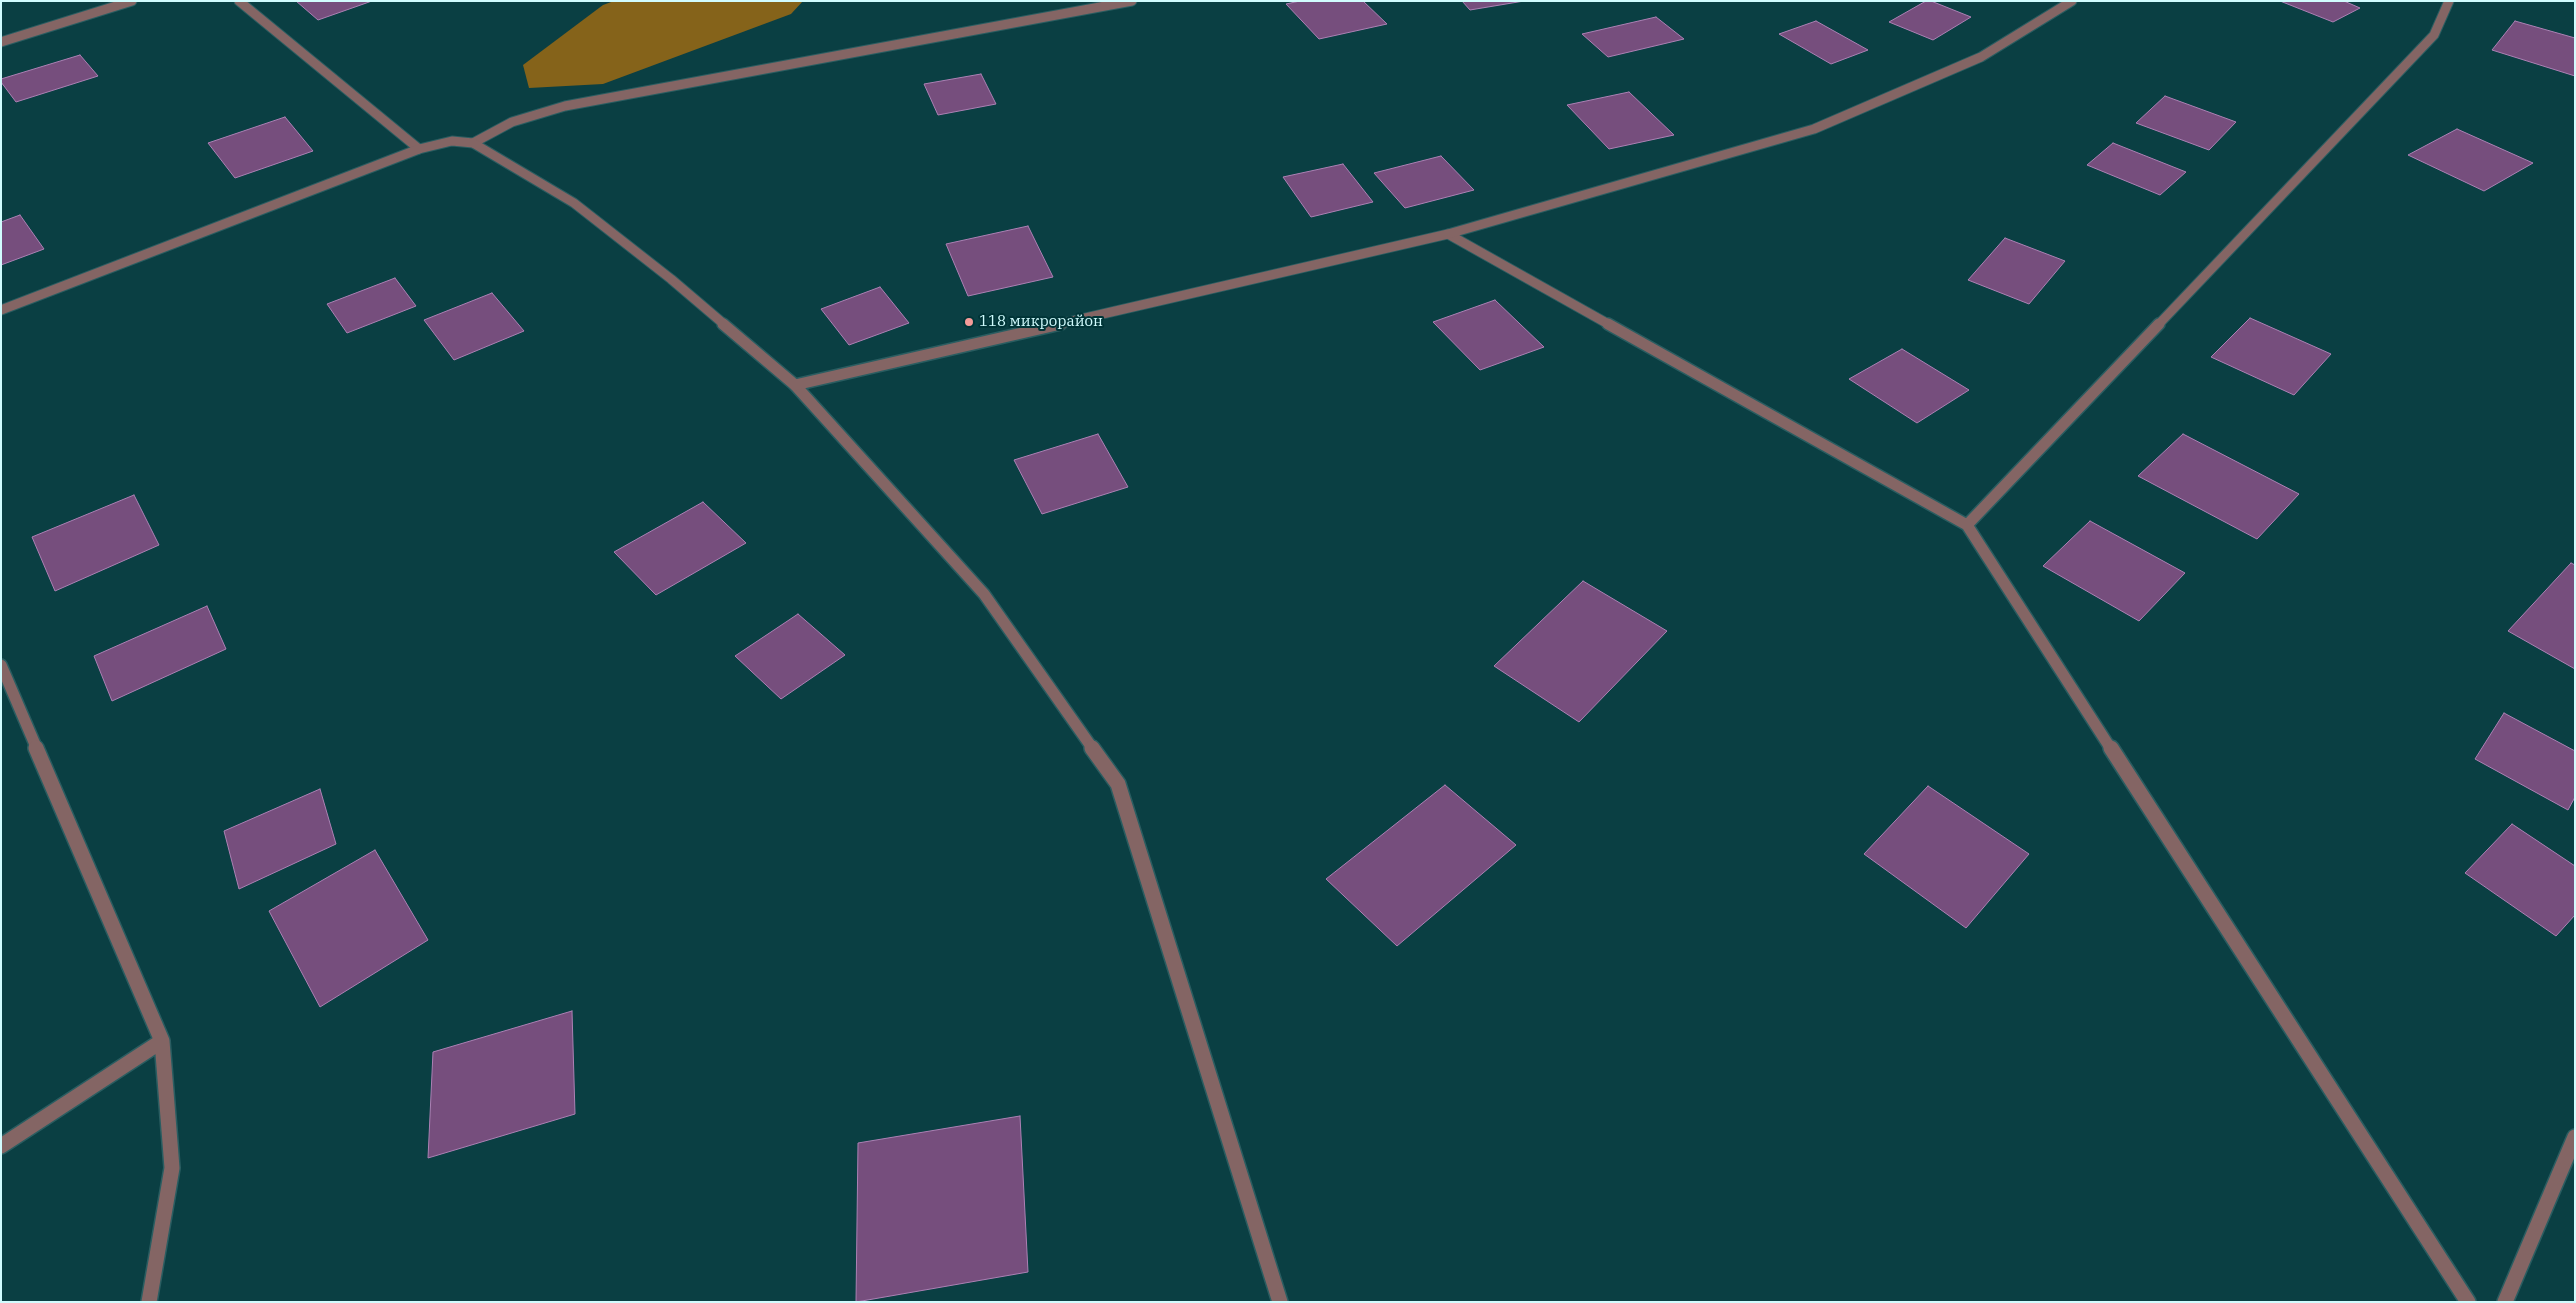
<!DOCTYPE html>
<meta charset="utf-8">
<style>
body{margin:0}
#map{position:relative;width:2576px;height:1303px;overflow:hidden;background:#0a3f43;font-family:"IBM Plex Serif",serif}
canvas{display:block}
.frame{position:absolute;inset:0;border:2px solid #d1fcfe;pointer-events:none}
</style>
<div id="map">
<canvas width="2576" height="1303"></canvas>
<div class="frame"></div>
</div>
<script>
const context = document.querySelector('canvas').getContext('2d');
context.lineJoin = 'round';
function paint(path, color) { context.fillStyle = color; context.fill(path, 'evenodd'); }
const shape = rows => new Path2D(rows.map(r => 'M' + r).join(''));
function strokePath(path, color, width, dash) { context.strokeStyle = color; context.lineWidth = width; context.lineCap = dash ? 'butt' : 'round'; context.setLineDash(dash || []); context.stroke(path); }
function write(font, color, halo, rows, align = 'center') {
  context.font = font + ' "IBM Plex Serif",serif'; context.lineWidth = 4; context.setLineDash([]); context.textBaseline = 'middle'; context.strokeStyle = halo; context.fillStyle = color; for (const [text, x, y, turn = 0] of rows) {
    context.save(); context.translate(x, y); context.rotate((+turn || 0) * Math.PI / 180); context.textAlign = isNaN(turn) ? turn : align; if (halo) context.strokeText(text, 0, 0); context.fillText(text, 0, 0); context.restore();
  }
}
paint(shape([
 [614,1,803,1,791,14,603,84,529,88,523,65,603,5]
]), '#85631a');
const building = shape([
 [296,1,372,1,318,20,296,1],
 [1300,1,1363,1,1387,24,1319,39,1286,4,1300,1],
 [1462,1,1524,1,1470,10,1462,1],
 [1926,1,1931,1,1971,17,1933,40,1889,22,1926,1],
 [2280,1,2344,1,2360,8,2333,22,2280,1],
 [1656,17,1684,39,1608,57,1582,34,1656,17],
 [1816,21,1868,50,1831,64,1779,34,1816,21],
 [2515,21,2575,38,2575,76,2492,50,2515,21],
 [80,55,98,76,16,102,1,82,1,79,80,55],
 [981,74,996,104,938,115,924,84,981,74],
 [1629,92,1674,135,1609,149,1567,105,1629,92],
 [2165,96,2236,122,2209,150,2136,123,2165,96],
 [285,117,313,151,235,178,208,143,285,117],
 [2457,129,2533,163,2484,191,2408,155,2457,129],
 [2113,143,2186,172,2160,195,2087,165,2113,143],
 [1441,156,1474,190,1405,208,1374,173,1441,156],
 [1343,164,1373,202,1311,217,1283,177,1343,164],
 [20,215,44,249,1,265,1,222,20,215],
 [1028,226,1053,277,968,296,946,244,1028,226],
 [2005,238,2065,261,2029,304,1968,280,2005,238],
 [395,278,416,306,347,333,327,304,395,278],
 [880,287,909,323,849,345,821,309,880,287],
 [492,293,524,331,454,360,424,320,492,293],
 [1495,300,1544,347,1480,370,1433,322,1495,300],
 [2250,318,2331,354,2294,395,2211,357,2250,318],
 [1902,349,1969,390,1917,423,1849,379,1902,349],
 [1098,434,1128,487,1042,514,1014,460,1098,434],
 [2183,434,2299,494,2257,539,2138,476,2183,434],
 [134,495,159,545,55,591,32,537,134,495],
 [703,502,746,543,656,595,614,552,703,502],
 [2090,521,2185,573,2139,621,2043,566,2090,521],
 [2571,563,2575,565,2575,669,2508,631,2571,563],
 [1583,581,1667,631,1579,722,1494,666,1583,581],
 [207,606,226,649,112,701,94,656,207,606],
 [798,614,845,655,781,699,735,656,798,614],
 [2504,713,2575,751,2575,797,2568,810,2475,759,2504,713],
 [1445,785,1516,845,1397,946,1326,879,1445,785],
 [1928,786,2029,854,1966,928,1864,854,1928,786],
 [320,789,336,844,239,889,224,831,320,789],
 [2512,824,2575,866,2575,915,2556,936,2465,873,2512,824],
 [375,850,428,940,320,1007,269,911,375,850],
 [572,1011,575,1114,428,1158,433,1052,572,1011],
 [1020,1116,1028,1272,856,1302,858,1143,1020,1116]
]);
paint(building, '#764e7d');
strokePath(building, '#ac81b4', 1);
const minorFar2 = shape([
 [239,1,419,149],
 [1,42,132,1],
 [473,143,512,122,565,106,1132,1],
 [1448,234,1610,325],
 [2158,325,2434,35,2449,1]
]);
const minorFar1 = shape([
 [1608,324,1967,525,2111,749],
 [795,385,984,594,1093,749],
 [1967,525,2159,324],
 [1,665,37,749]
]);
const minor = shape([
 [36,748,162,1041,172,1168,149,1302],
 [1092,748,1118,784,1280,1302],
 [2111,748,2468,1302],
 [1,1146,162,1041],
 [2505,1302,2575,1137]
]);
const tertiaryFar1 = shape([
 [1,310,419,149,452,141,473,143,574,203,671,279,725,325],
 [1055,325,1448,234,1814,129,1981,57,2072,1]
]);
const tertiary = shape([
 [723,324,795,385,1061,324]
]);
strokePath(minorFar2, '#2a5d61', 11);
strokePath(minorFar1, '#2a5d61', 14);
strokePath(minor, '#2a5d61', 18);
strokePath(tertiaryFar1, '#2a5d61', 11);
strokePath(tertiary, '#2a5d61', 14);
strokePath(minorFar2, '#846564', 9);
strokePath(minorFar1, '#846564', 11);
strokePath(minor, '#846564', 15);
strokePath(tertiaryFar1, '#846564', 9);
strokePath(tertiary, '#846564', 11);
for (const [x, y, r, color] of [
 [969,322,5,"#f59b99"]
]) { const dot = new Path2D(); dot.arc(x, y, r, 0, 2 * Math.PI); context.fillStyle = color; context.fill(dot); strokePath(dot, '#003538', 2); }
write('15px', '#d1fcfe', '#003538', [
 ["118 микрорайон",979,322]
], 'left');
</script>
